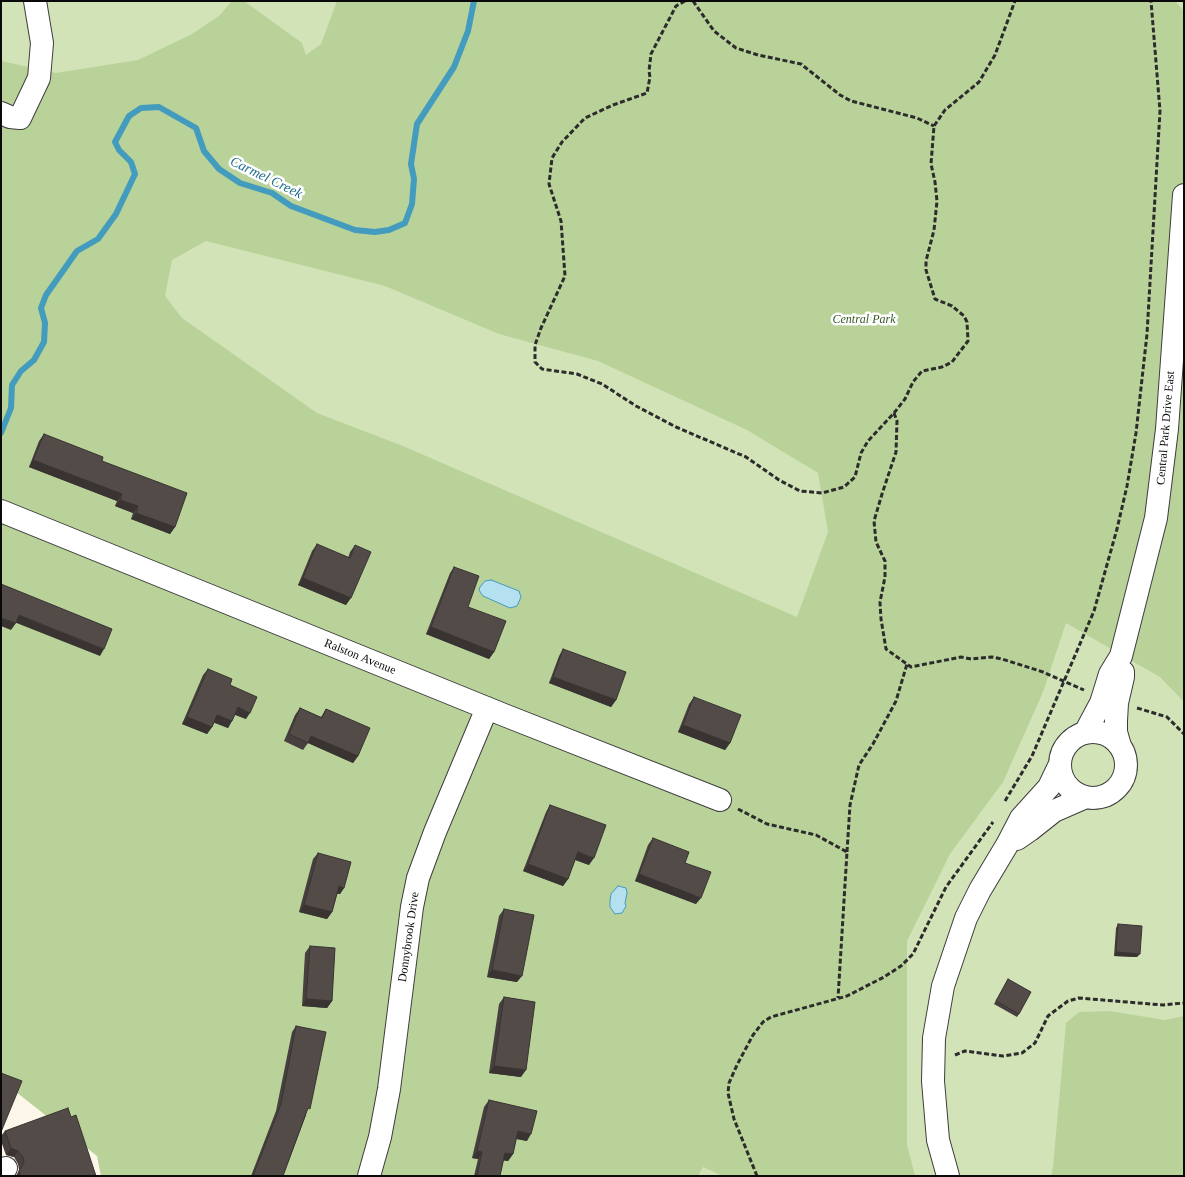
<!DOCTYPE html>
<style>
body{margin:0}
#map{position:relative;width:1185px;height:1177px;overflow:hidden;background:#fdf7ea;font-family:"Times New Roman",serif}
canvas{display:block}
.frame{position:absolute;inset:0;border:2px solid #0a0a0a;pointer-events:none}
</style>
<div id="map">
<canvas width="1185" height="1177"></canvas>
<div class="frame"></div>
</div>
<script>
const context = document.querySelector('canvas').getContext('2d');
context.lineJoin = 'round';
function paint(path, color) { context.fillStyle = color; context.fill(path, 'evenodd'); }
const shape = rows => new Path2D(rows.map(r => 'M' + r).join(''));
function strokePath(path, color, width, dash) { context.strokeStyle = color; context.lineWidth = width; context.lineCap = dash ? 'butt' : 'round'; context.setLineDash(dash || []); context.stroke(path); }
function write(font, color, halo, rows, align = 'center') {
  context.font = font + ' "Times New Roman",serif'; context.lineWidth = 5; context.setLineDash([]); context.textBaseline = 'middle'; context.strokeStyle = halo; context.fillStyle = color; for (const [text, x, y, turn = 0] of rows) {
    context.save(); context.translate(x, y); context.rotate((+turn || 0) * Math.PI / 180); context.textAlign = isNaN(turn) ? turn : align; if (halo) context.strokeText(text, 0, 0); context.fillText(text, 0, 0); context.restore();
  }
}
paint(shape([
 [1,1,1184,1,1184,1176,573,1176,1,314]
]), '#d3e3b8');
paint(shape([
 [232,1,244,1,302,43,306,55,321,44,337,1,1175,1,1184,11,1184,702,1160,677,1066,623,1043,692,1003,782,950,854,907,941,907,1145,915,1176,723,1176,703,1167,698,1176,101,1176,97,1156,1,1080,1,61,56,73,138,60,192,34,219,16],
 [206,241,385,286,499,334,598,361,747,430,818,473,828,532,797,617,403,446,317,413,182,318,165,296,172,260],
 [1109,1011,1165,1020,1184,1016,1184,1176,1051,1176,1053,1167,1066,1023,1079,1012]
]), '#b9d299');
const water = shape([
 [491,580,519,591,521,597,517,606,510,608,483,596,479,590,480,587,485,581,491,580],
 [618,886,626,888,627,893,625,903,626,906,622,913,615,914,610,907,610,901,611,894,618,886]
]);
paint(water, '#b4e0ef');
strokePath(water, '#439cbd', 1);
strokePath(shape([
 [1,433,11,408,12,385,21,371,34,360,44,342,45,323,41,308,46,295,77,251,98,239,116,214,135,174,131,162,119,150,115,142,129,116,141,108,159,107,196,128,204,151,219,169,240,183,272,193,291,206,355,230,375,232,389,230,405,223,412,204,414,179,411,164,417,124,454,67,468,31,474,1]
]), '#439cbd', 6);
const minor = shape([
 [1,113,10,117,20,118,39,78,42,43,35,1],
 [1,511,504,715,720,800],
 '1060 765a33 33 0 1 1 66 0a33 33 0 1 1-66 0Z',
 [1085,733,1101,703,1110,674,1121,656,1156,518,1167,429,1184,195],
 [1120,746,1116,732,1116,721,1117,703,1123,677,1123,672],
 [1017,839,1030,830,1054,811,1086,797],
 [1,1170,6,1168],
 [369,1176,380,1137,389,1089,412,907,418,878,435,832,487,708],
 [948,1176,938,1140,933,1081,934,1038,943,986,966,918,980,890,1007,845,1021,818,1049,787,1060,764]
]);
strokePath(minor, '#3d3d3d', 24);
strokePath(shape([
 [685,1,676,6,651,54,649,71,650,77,647,93,613,105,585,118,562,142,552,158,549,184,561,221,565,276,541,328,535,345,535,362,542,369,577,374,602,384,636,406,676,427,746,457,779,480,800,491,822,493,844,487,855,477,861,453,868,441,894,413,905,399,913,382,922,371,942,367,952,362,968,341,967,322,964,316,952,306,935,299,926,270,926,261,934,230,937,201,935,182,931,164,934,126,945,110,979,82,995,55,1015,1],
 [693,1,714,31,736,48,758,55,801,64,840,95,851,101,917,118,934,126],
 [894,413,897,421,896,452,882,494,874,521,876,542,885,561,885,577,880,602,881,619,886,649,911,667,961,657,971,659,992,657,1002,659,1043,672,1084,690],
 [1137,708,1167,717,1184,734],
 [1005,801,1032,756,1094,611,1117,529,1127,486,1136,433,1147,334,1160,111,1151,1],
 [738,809,767,824,816,835,847,852,838,998],
 [847,852,850,805,859,765,873,744,896,701,907,664],
 [955,1055,965,1051,1003,1056,1022,1053,1035,1043,1048,1016,1068,1001,1079,998,1163,1005,1184,1003],
 [757,1176,734,1119,728,1093,729,1083,737,1065,753,1035,763,1022,771,1017,847,996,884,977,901,966,913,954,946,887,993,822]
]), '#2c2c2c', 3, [5, 2.5]);
strokePath(minor, '#fff', 22);
paint(shape([
 [44,434,102,461,175,527,170,534,131,519,133,513,115,506,117,501,29,467,39,441],
 [317,544,348,558,350,552,355,545,346,605,298,585,312,551],
 [454,567,468,607,494,652,489,659,426,634,450,573],
 [563,649,616,700,611,707,549,683,559,656],
 [208,669,230,685,246,719,235,715,228,728,214,722,212,727,207,734,182,724,203,675],
 [694,697,730,743,725,750,678,732,689,704],
 [300,708,321,717,326,709,358,756,353,763,308,743,303,750,284,741,295,715],
 [550,805,589,865,575,860,568,879,563,886,523,871,546,812],
 [653,838,685,863,696,904,635,881,648,845],
 [318,853,344,888,340,894,337,894,332,912,327,919,299,912,313,859],
 [504,909,517,982,487,977,499,916],
 [1118,924,1137,957,1114,956,1116,928],
 [310,946,332,1001,327,1008,302,1006,305,953],
 [1008,979,1019,1014,1017,1017,994,1004],
 [504,997,521,1077,489,1073,499,1004],
 [296,1026,306,1115,283,1176,251,1176,276,1111,292,1032],
 [489,1100,527,1141,516,1139,513,1154,508,1161,503,1160,500,1176,474,1176,478,1159,472,1158,484,1107],
 [71,1117,96,1176,16,1176,19,1170,18,1164,14,1157,6,1155,1,1141,1,1136,5,1131]
]), '#47403e');
paint(shape([
 [33,460,122,494,117,501,29,467],
 [120,500,138,506,133,513,115,506],
 [136,513,175,527,170,534,131,519],
 [303,578,351,598,346,605,298,585],
 [19,615,104,649,100,656,14,622],
 [1,618,16,623,11,630,1,626],
 [431,627,494,652,489,659,426,634],
 [553,677,616,700,611,707,549,683],
 [238,707,250,713,246,719,234,714],
 [217,715,232,721,228,728,212,722],
 [187,717,212,727,207,734,182,724],
 [683,725,730,743,725,750,678,732],
 [311,736,358,756,353,763,308,743],
 [578,852,594,858,589,865,573,859],
 [528,864,568,879,563,886,523,871],
 [639,874,701,898,696,904,635,881],
 [339,886,344,888,340,894,335,893],
 [304,905,332,912,327,919,299,912],
 [1116,952,1140,954,1137,957,1114,956],
 [492,970,522,976,517,982,487,977],
 [306,999,332,1001,327,1008,302,1006],
 [494,1066,526,1070,521,1077,489,1073],
 [518,1131,531,1134,527,1141,513,1138],
 [11,1148,18,1151,14,1157,6,1155],
 [477,1151,482,1152,478,1159,472,1158],
 [505,1153,513,1154,508,1161,500,1160]
]), '#393432');
const building = shape([
 [44,434,103,457,102,461,187,493,175,527,136,513,138,506,120,500,122,494,33,460,44,434],
 [317,544,350,558,355,545,371,552,351,598,303,578,317,544],
 [454,567,479,576,468,607,506,621,494,652,431,627,454,567],
 [1,584,112,629,104,649,19,615,16,623,1,618,1,584],
 [563,649,626,672,616,700,553,677,563,649],
 [208,669,232,679,230,685,257,697,250,713,238,707,232,721,217,715,212,727,187,717,208,669],
 [694,697,741,715,730,743,683,725,694,697],
 [300,708,322,718,326,709,370,728,358,756,311,736,308,743,289,734,300,708],
 [550,805,606,825,594,858,578,852,568,879,528,864,550,805],
 [653,838,689,852,685,863,711,872,701,898,639,874,653,838],
 [318,853,351,862,344,888,339,886,332,912,304,905,318,853],
 [504,909,534,915,522,976,492,970,504,909],
 [1118,924,1142,926,1140,954,1116,952,1118,924],
 [310,946,335,948,332,1001,306,999,310,946],
 [1008,979,1031,992,1019,1014,996,1001,1008,979],
 [504,997,535,1002,526,1070,494,1066,504,997],
 [296,1026,326,1032,310,1109,308,1108,283,1176,253,1176,281,1104,296,1026],
 [1,1073,22,1081,1,1132,1,1073],
 [489,1100,537,1111,531,1134,518,1131,513,1154,505,1153,500,1176,477,1176,482,1152,477,1151,489,1100],
 [68,1108,71,1117,76,1115,96,1176,21,1176,19,1171,24,1163,23,1157,18,1151,11,1148,5,1131,68,1108]
]);
paint(building, '#524b48');
strokePath(building, '#393432', 1);
write('italic 12px', '#355a23', '#fff', [
 ["Central Park",864,320]
]);
write('12px', '#0a0a0a', '#fff', [
 ["Central Park Drive East",1166,428,-85],
 ["Ralston Avenue",360,657,22],
 ["Donnybrook Drive",409,937,-82]
]);
write('italic 14px', '#226c8d', '#fff', [
 ["Carmel Creek",266,178,26]
]);
</script>
